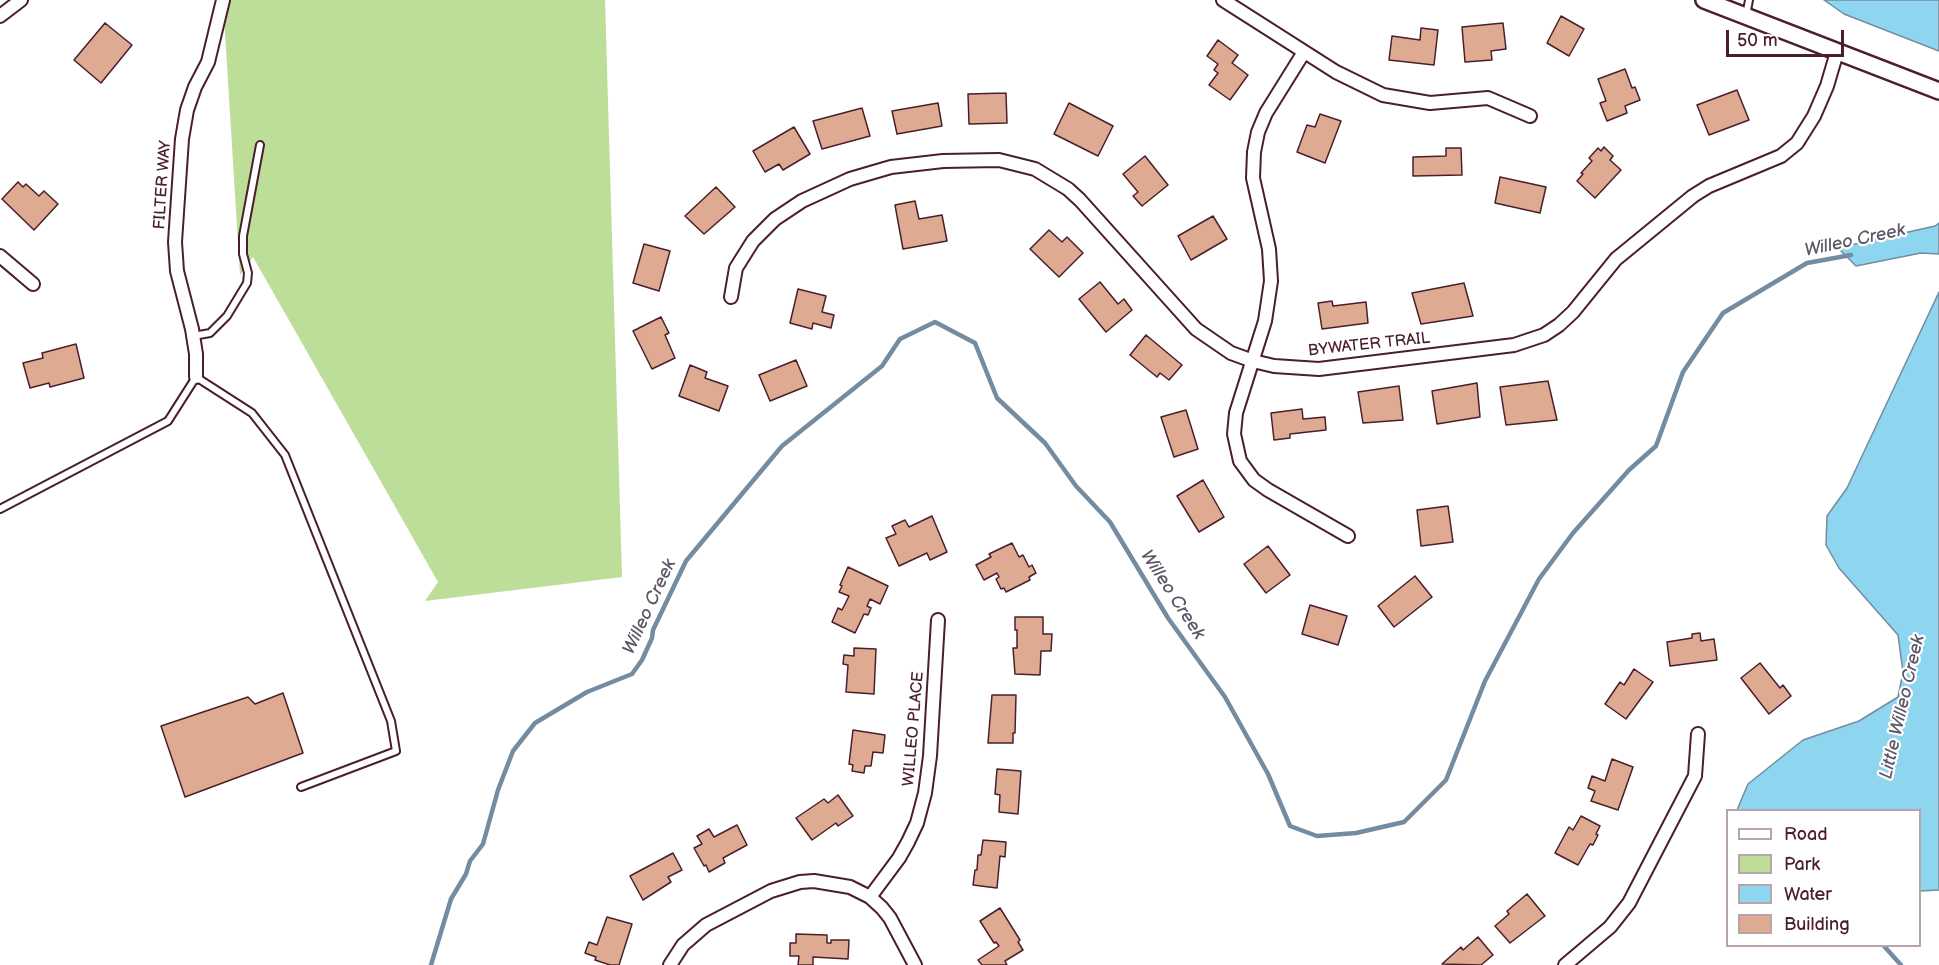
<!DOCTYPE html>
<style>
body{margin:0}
#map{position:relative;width:1939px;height:965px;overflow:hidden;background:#fff;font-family:"Balsamiq Sans",sans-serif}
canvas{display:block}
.legend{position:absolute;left:1726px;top:809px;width:195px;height:138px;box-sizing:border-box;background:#fff;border:2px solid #b7a5aa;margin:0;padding:8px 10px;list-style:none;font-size:18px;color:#4a1f2b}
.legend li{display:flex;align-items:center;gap:12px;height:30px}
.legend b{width:30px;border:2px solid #b7a5aa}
.scale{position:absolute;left:1726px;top:30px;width:118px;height:27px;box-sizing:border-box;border:3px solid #4a1f2b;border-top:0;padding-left:8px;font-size:18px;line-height:21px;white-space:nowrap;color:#4a1f2b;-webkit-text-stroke:4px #fff;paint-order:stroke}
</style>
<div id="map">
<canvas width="1939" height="965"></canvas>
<ul class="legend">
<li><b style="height:8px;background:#fff"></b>Road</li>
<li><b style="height:16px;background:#bdde98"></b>Park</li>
<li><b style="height:16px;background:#8ed5ef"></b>Water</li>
<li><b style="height:16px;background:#deaa91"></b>Building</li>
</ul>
<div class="scale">50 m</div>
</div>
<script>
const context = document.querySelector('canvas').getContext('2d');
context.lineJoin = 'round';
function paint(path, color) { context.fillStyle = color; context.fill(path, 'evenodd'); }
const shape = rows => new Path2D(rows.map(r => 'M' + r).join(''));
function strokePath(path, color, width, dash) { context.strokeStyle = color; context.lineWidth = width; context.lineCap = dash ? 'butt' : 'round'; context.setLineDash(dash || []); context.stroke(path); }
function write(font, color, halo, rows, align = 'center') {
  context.font = font + ' "Balsamiq Sans",sans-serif'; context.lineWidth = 4.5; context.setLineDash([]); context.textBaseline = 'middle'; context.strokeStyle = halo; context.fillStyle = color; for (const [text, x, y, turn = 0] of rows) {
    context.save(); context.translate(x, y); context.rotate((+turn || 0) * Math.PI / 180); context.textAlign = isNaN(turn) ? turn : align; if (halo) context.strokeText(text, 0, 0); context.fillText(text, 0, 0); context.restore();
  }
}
paint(shape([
 [223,0,605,0,622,577,425,601,438,582,253,257,240,275]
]), '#bdde98');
const water = shape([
 [1824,0,1939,0,1939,51,1844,14,1824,0],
 [1939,223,1939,254,1921,253,1856,266,1838,248,1935,226,1939,223],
 [1939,292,1939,890,1920,891,1920,810,1737,810,1748,784,1803,740,1859,721,1898,697,1903,672,1898,635,1839,568,1826,545,1827,516,1847,488,1939,292]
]);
paint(water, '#8ed5ef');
strokePath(water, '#738ca1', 1.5);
strokePath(shape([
 [1884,946,1901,965],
 [431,965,451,899,466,874,470,861,483,844,498,790,513,751,535,723,587,692,632,674,642,660,652,638,653,630,686,561,782,446,882,366,900,339,935,322,975,343,997,398,1045,443,1076,486,1110,522,1168,618,1225,697,1268,774,1290,826,1317,836,1356,833,1404,822,1446,780,1485,681,1539,579,1573,533,1629,470,1656,446,1683,372,1723,313,1807,263,1851,255]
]), '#738ca1', 4.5);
const building = shape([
 [1561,16,1584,29,1569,56,1547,43,1561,16],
 [105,23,132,45,101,83,74,60,105,23],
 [1503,23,1506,49,1491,51,1492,60,1465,62,1462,27,1503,23],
 [1421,28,1438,30,1434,65,1389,60,1392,36,1420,40,1421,28],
 [1218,40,1238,55,1232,63,1248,75,1230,100,1209,85,1218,73,1214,70,1218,64,1207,56,1218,40],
 [1625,69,1632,88,1635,87,1640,100,1625,106,1627,113,1607,121,1600,103,1606,101,1598,79,1625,69],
 [1737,90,1749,120,1709,135,1697,105,1737,90],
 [1006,93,1007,123,969,124,968,94,1006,93],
 [938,103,942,126,897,134,892,111,938,103],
 [1069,103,1113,126,1098,156,1054,134,1069,103],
 [862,108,870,136,822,149,813,121,862,108],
 [1320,114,1341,121,1325,163,1297,152,1307,125,1315,127,1320,114],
 [794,127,810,154,783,170,779,164,765,172,753,151,794,127],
 [1604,147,1613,156,1610,160,1621,170,1595,198,1577,181,1583,174,1581,173,1592,161,1589,158,1598,148,1601,151,1604,147],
 [1446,148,1461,148,1462,175,1413,176,1413,157,1446,156,1446,148],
 [1145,156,1168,185,1142,206,1133,196,1138,192,1123,174,1145,156],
 [1500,177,1546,187,1540,213,1495,203,1500,177],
 [18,182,23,187,26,184,39,196,44,191,58,204,34,230,2,199,18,182],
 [716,187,735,207,704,234,685,216,716,187],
 [915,201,919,219,942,215,947,241,903,249,895,205,915,201],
 [1213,216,1227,239,1191,260,1178,236,1213,216],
 [1049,230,1062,242,1067,237,1083,253,1059,277,1030,249,1049,230],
 [644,244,670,251,659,291,633,283,644,244],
 [1100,282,1118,304,1124,299,1132,310,1106,332,1079,299,1100,282],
 [1464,283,1473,316,1421,324,1412,293,1464,283],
 [798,289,826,296,822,312,834,315,831,328,813,323,812,329,790,323,798,289],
 [1332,301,1333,306,1366,302,1368,323,1322,329,1318,303,1332,301],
 [661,317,669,333,665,335,675,358,652,369,633,331,661,317],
 [1146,335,1182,365,1169,380,1160,373,1157,377,1130,355,1146,335],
 [76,344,84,378,50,387,49,383,30,388,23,363,43,358,42,353,76,344],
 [796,360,807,386,770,401,759,375,796,360],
 [690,365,707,372,705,378,728,386,719,411,679,396,690,365],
 [1548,381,1557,420,1506,425,1500,387,1548,381],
 [1477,383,1480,417,1437,424,1432,391,1477,383],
 [1399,386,1403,420,1363,423,1358,392,1399,386],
 [1302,409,1303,419,1325,417,1326,430,1290,434,1290,438,1274,440,1271,413,1302,409],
 [1186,410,1198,449,1174,457,1161,417,1186,410],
 [1203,480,1224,517,1199,532,1177,496,1203,480],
 [1448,506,1453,542,1421,546,1417,510,1448,506],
 [932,516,947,552,930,560,927,553,899,566,886,538,896,534,892,526,905,520,909,527,932,516],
 [1012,543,1019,557,1023,555,1029,567,1032,565,1036,573,1029,577,1030,580,1006,592,1004,588,1001,589,996,579,999,577,997,573,984,580,976,565,991,557,989,554,1012,543],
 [1268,546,1290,575,1266,593,1244,564,1268,546],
 [848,567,888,586,880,604,870,599,867,606,871,608,868,615,864,614,855,633,832,622,838,608,842,610,849,596,839,592,842,586,840,585,848,567],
 [1415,576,1432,597,1394,627,1378,606,1415,576],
 [1310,605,1347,616,1338,645,1302,634,1310,605],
 [1015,617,1043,617,1043,634,1052,634,1051,651,1041,651,1040,675,1015,674,1013,648,1017,648,1017,630,1015,630,1015,617],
 [1700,633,1701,641,1714,639,1717,660,1670,666,1667,642,1692,638,1692,634,1700,633],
 [854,648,876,649,874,694,846,692,848,665,843,664,844,655,854,656,854,648],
 [1760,663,1780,688,1783,685,1791,696,1769,714,1741,678,1760,663],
 [1634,669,1653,682,1626,719,1605,704,1620,682,1624,685,1634,669],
 [283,693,303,753,185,797,161,726,248,697,255,704,283,693],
 [992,695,1016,695,1015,733,1013,733,1013,743,988,743,992,695],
 [853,730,885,735,883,753,873,752,871,766,865,766,864,773,852,771,853,765,849,764,853,730],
 [1612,759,1633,767,1618,810,1591,801,1595,791,1588,788,1592,776,1605,781,1612,759],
 [997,769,1021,771,1018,814,999,812,1000,795,995,794,997,769],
 [838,795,853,816,838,826,836,823,812,840,796,818,824,799,828,803,838,795],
 [1581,816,1600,826,1596,834,1598,835,1593,845,1590,844,1578,865,1555,853,1569,827,1573,830,1581,816],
 [737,825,747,845,723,858,725,863,709,872,706,865,704,866,694,848,702,844,697,836,709,829,714,837,737,825],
 [983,840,1006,842,1005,857,1000,856,997,888,973,885,975,870,977,870,978,855,981,855,983,840],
 [673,853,682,870,668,877,671,882,643,900,630,876,673,853],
 [1527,894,1545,916,1510,943,1495,926,1509,914,1507,911,1527,894],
 [1000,908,1020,940,1018,942,1023,950,1005,961,1007,965,982,965,978,960,999,946,996,942,994,943,980,921,1000,908],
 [607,917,632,924,619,965,610,965,595,960,596,957,585,953,589,942,597,945,607,917],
 [796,934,827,935,827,943,831,943,831,940,849,940,848,959,813,957,813,965,798,965,799,956,790,956,790,943,796,943,796,934],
 [1478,937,1493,955,1481,965,1442,964,1461,947,1463,950,1478,937]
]);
paint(building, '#deaa91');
strokePath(building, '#4a1f2b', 1.5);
const service = shape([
 [1746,16,1749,0],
 [193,336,210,333,227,316,247,283,248,273,243,254,243,236,260,145],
 [0,509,168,421,196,377,252,413,285,455,391,721,396,751,301,787]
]);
const minor = shape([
 [1223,0,1336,72,1383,95,1430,103,1488,98,1530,116],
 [0,16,21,0],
 [1304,52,1266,113,1258,132,1254,152,1253,178,1269,249,1271,281,1265,321,1236,413,1234,434,1240,461,1254,480,1268,490,1348,536],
 [0,256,33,284],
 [731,297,736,268,753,241,775,219,802,201,850,179,891,167,943,161,999,160,1035,169,1068,189,1080,200,1196,329,1231,353,1253,361,1274,366,1319,369,1514,345,1544,335,1559,325,1573,312,1616,259,1693,196,1709,186,1781,156,1797,143,1814,116,1827,86,1837,52],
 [196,377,196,354,192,329,177,271,175,242,182,139,187,110,195,87,208,62,223,0],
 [870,897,899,858,908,842,917,823,925,793,930,756,938,620],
 [670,965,683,945,706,925,771,891,800,882,814,881,850,887,870,897,882,908,890,918,915,965],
 [1565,965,1610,927,1629,903,1695,776,1698,734]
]);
const tertiary = shape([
 [1704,0,1939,91]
]);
strokePath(service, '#4a1f2b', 10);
strokePath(minor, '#4a1f2b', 16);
strokePath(tertiary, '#4a1f2b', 20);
strokePath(service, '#fff', 6);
strokePath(minor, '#fff', 12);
strokePath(tertiary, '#fff', 15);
write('16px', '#4a1f2b', '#fff', [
 ["FILTER WAY",163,185,-86],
 ["BYWATER TRAIL",1369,345,-6],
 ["WILLEO PLACE",914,729,-85]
]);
write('italic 18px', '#5e5666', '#fff', [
 ["Willeo Creek",1855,241,-12],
 ["Willeo Creek",1172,595,57],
 ["Willeo Creek",650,607,-65],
 ["Little Willeo Creek",1903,707,-77]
]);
</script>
